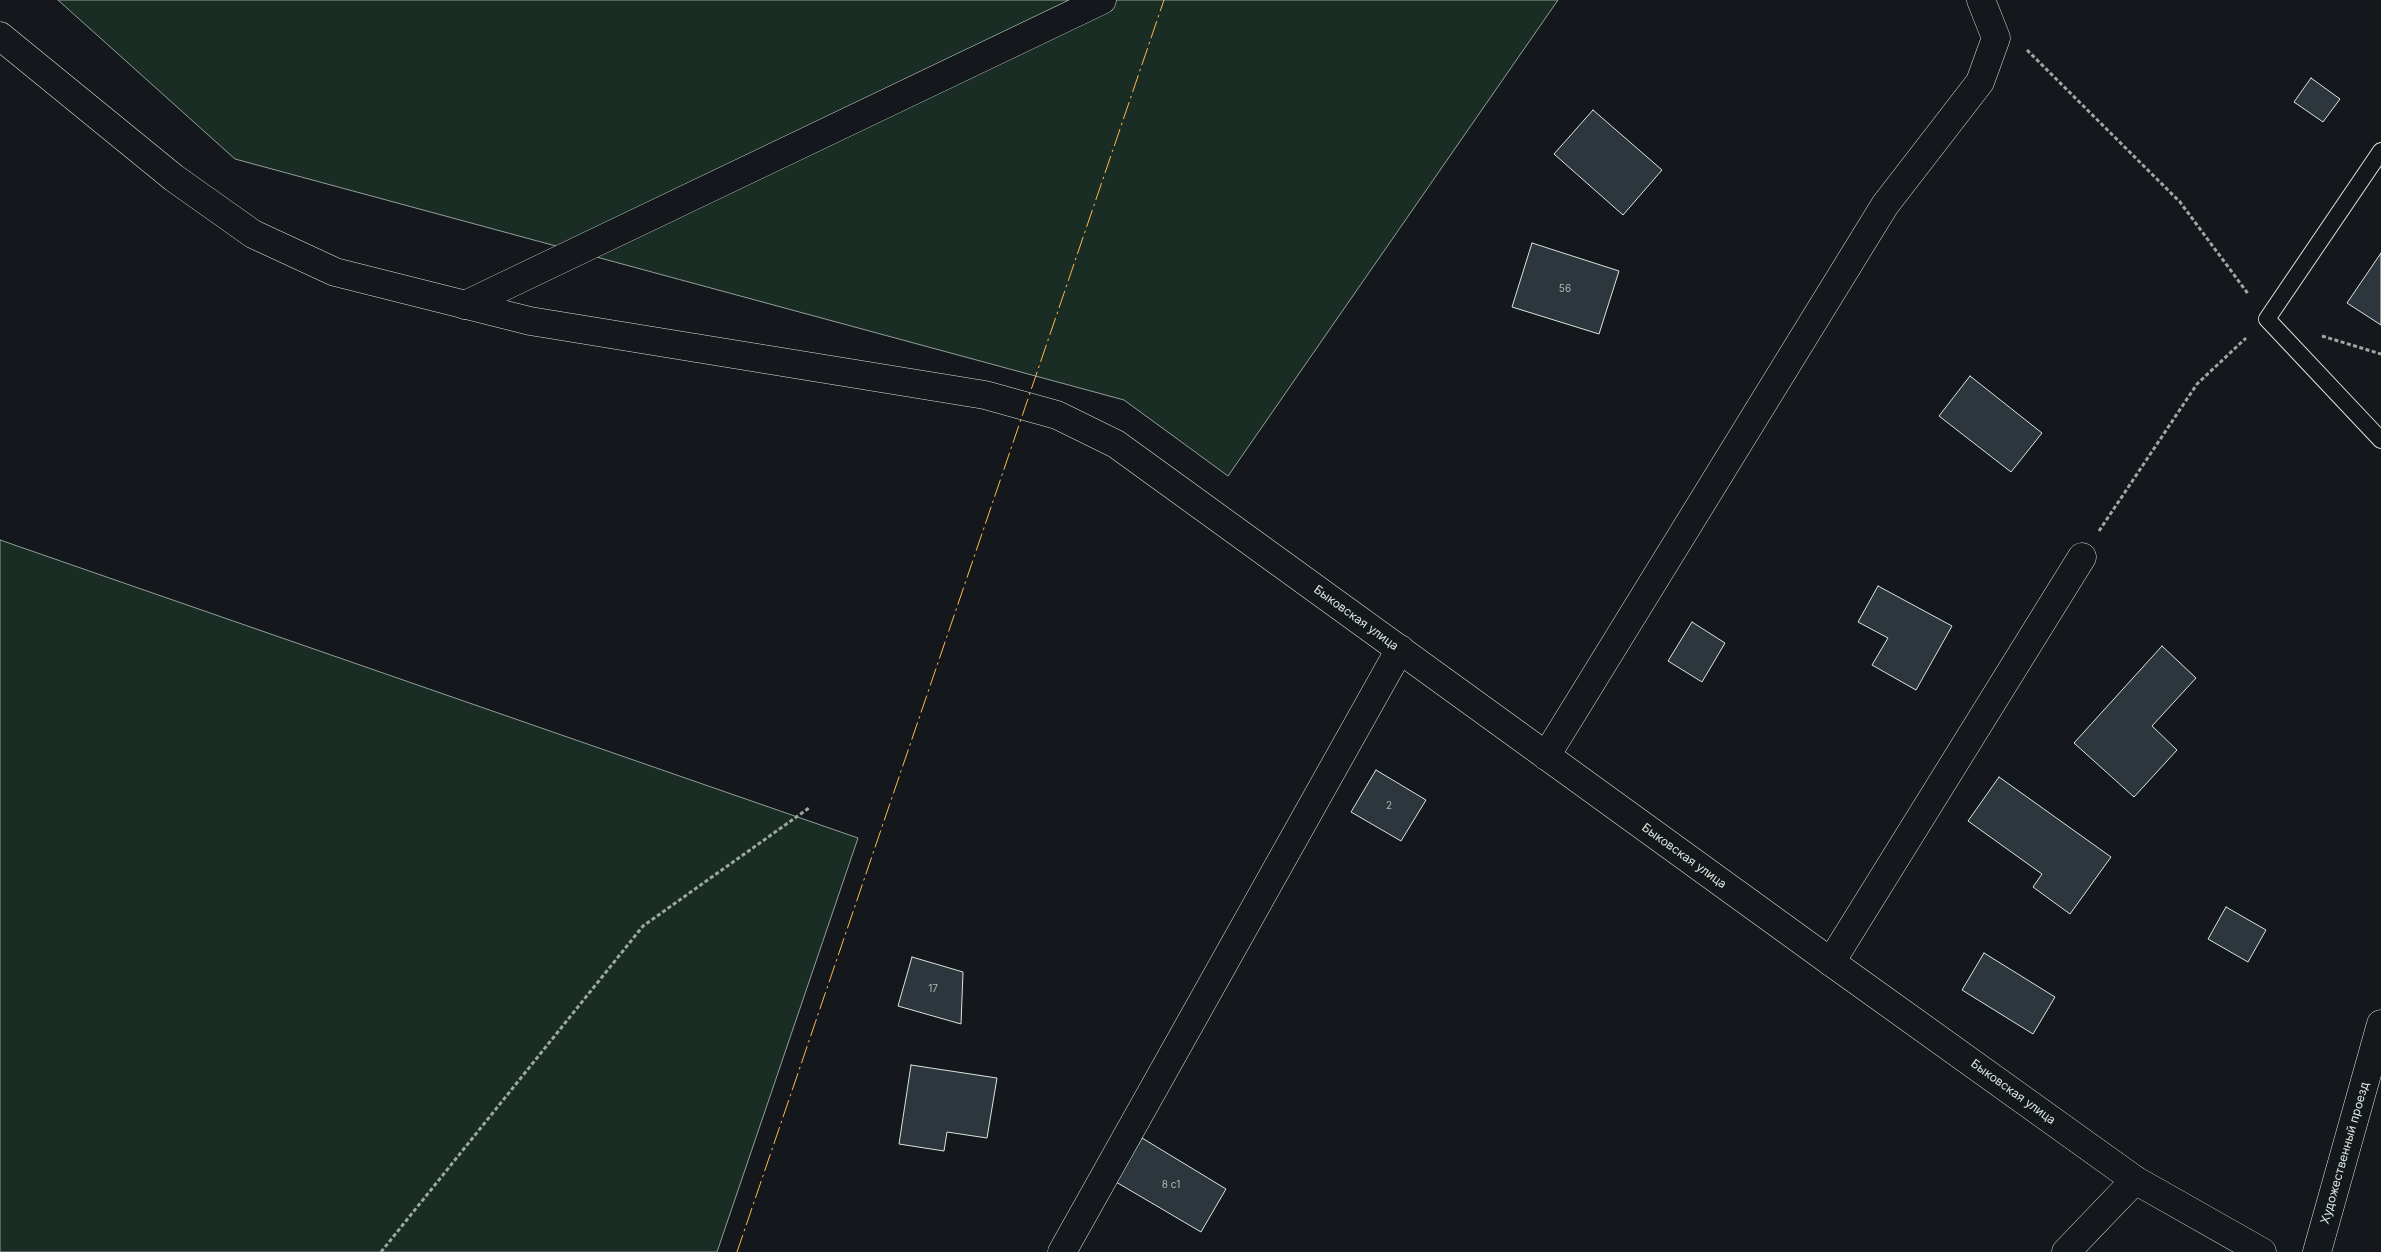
<!DOCTYPE html>
<meta charset="utf-8">
<style>
body{margin:0}
canvas{display:block;background:#14181c}
</style>
<canvas width="2381" height="1252"></canvas>
<script>
const context = document.querySelector('canvas').getContext('2d');
context.lineJoin = 'round';
function paint(path, color) { context.fillStyle = color; context.fill(path, 'evenodd'); }
const shape = rows => new Path2D(rows.map(r => 'M' + r).join(''));
function strokePath(path, color, width, dash) { context.strokeStyle = color; context.lineWidth = width; context.lineCap = dash ? 'butt' : 'round'; context.setLineDash(dash || []); context.stroke(path); }
function write(font, color, halo, rows, align = 'center') {
  context.font = font + ' Inter,sans-serif'; context.lineWidth = 4; context.setLineDash([]); context.textBaseline = 'middle'; context.strokeStyle = halo; context.fillStyle = color; for (const [text, x, y, turn = 0] of rows) {
    context.save(); context.translate(x, y); context.rotate((+turn || 0) * Math.PI / 180); context.textAlign = isNaN(turn) ? turn : align; if (halo) context.strokeText(text, 0, 0); context.fillText(text, 0, 0); context.restore();
  }
}
const green = shape([
 [58,0,1558,0,1228,476,1124,400,235,159,58,0],
 [0,540,858,838,717,1252,0,1252,0,540]
]);
paint(green, '#1a2d24');
strokePath(green, '#939e99', 1);
const building = shape([
 [2311,78,2340,99,2323,122,2294,102,2311,78],
 [1593,110,1662,170,1623,215,1554,154,1593,110],
 [1532,243,1619,271,1599,334,1512,307,1532,243],
 [2381,253,2381,325,2347,303,2381,253],
 [1970,376,2042,433,2011,472,1939,416,1970,376],
 [1878,586,1952,626,1916,690,1872,665,1888,638,1858,622,1878,586],
 [1692,622,1725,643,1702,682,1668,661,1692,622],
 [2162,646,2196,678,2152,726,2177,750,2134,797,2074,743,2162,646],
 [1376,770,1426,800,1401,841,1351,812,1376,770],
 [1999,777,2111,857,2070,914,2033,887,2042,874,1968,821,1999,777],
 [2226,907,2266,930,2248,962,2208,939,2226,907],
 [1984,953,2055,997,2033,1034,1962,990,1984,953],
 [912,957,963,972,961,1024,898,1006,912,957],
 [911,1065,997,1078,987,1138,947,1132,944,1151,899,1144,911,1065],
 [1142,1138,1226,1189,1201,1232,1116,1182,1142,1138]
]);
paint(building, '#2c363c');
strokePath(building, '#d8e6dc', 1);
const service = shape([
 [2381,151,2267,319,2381,440]
]);
const minor = shape([
 [465,305,1102,0],
 [1546,756,1885,205,1980,82,1996,38,1981,0],
 [1831,962,2082,557],
 [1062,1252,1400,649],
 [2066,1252,2135,1180],
 [2317,1252,2381,1024]
]);
const tertiary = shape([
 [0,36,174,178,253,234,335,272,530,321,985,395,1057,415,1116,444,1831,962,2135,1180,2262,1252]
]);
strokePath(service, '#d8e6dc', 18);
strokePath(minor, '#d8e6dc', 29);
strokePath(tertiary, '#d8e6dc', 29);
strokePath(shape([
 [2027,50,2180,202,2249,295],
 [2322,336,2381,354],
 [2099,531,2197,384,2246,338],
 [381,1252,643,926,809,808]
]), '#9da8a2', 3, [4, 2.5]);
strokePath(service, '#14181c', 16);
strokePath(minor, '#14181c', 28);
strokePath(tertiary, '#14181c', 28);
strokePath(shape([
 [737,1252,1164,0]
]), '#ffb74d', 1, [18, 4, 2.5, 4]);
write('10px', '#adbab4', null, [
 ["56",1565,289],
 ["2",1389,806],
 ["17",933,989],
 ["8 с1",1171,1185]
]);
write('12px', '#d8e6dc', '#14181c', [
 ["Быковская улица",1356,618,36],
 ["Быковская улица",1684,856,36],
 ["Быковская улица",2013,1092,36],
 ["Художественный проезд",2345,1153,-74]
]);
</script>
